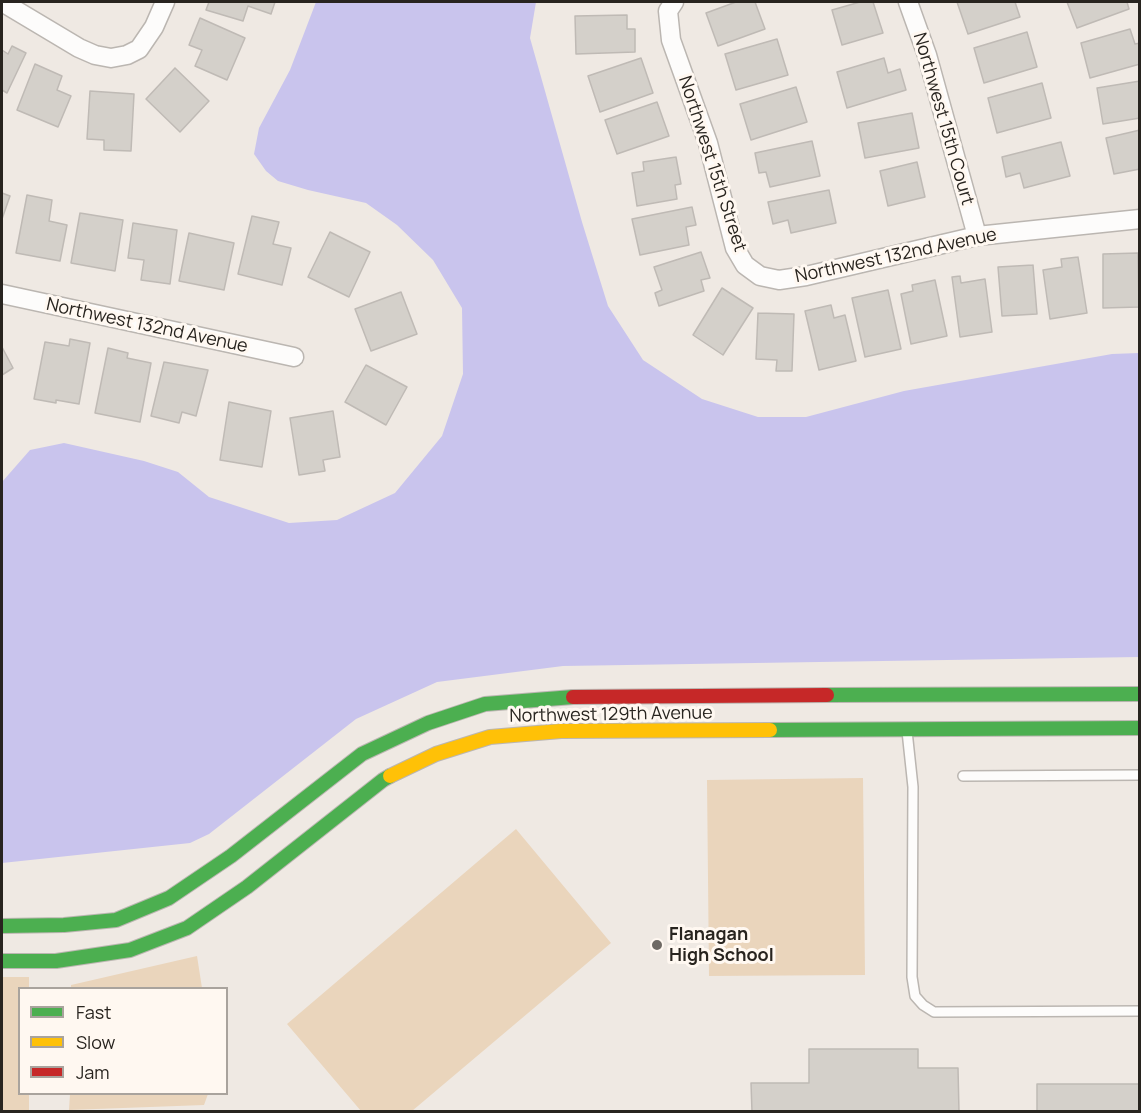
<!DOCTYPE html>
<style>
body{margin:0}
#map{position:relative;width:1141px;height:1113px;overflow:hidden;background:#efe9e3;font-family:Manrope,sans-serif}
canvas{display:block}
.frame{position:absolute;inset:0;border:3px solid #28241f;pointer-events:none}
.legend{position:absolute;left:18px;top:987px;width:210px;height:108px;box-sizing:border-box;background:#fff8f1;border:2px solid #a9a39d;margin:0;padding:8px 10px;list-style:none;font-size:18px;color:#28241f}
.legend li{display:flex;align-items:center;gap:12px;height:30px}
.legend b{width:30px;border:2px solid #a9a39d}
</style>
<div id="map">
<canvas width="1141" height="1113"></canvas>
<div class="frame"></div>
<ul class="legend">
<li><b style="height:8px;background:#4caf50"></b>Fast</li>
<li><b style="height:8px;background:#ffc107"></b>Slow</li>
<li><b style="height:8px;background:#c62828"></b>Jam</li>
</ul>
</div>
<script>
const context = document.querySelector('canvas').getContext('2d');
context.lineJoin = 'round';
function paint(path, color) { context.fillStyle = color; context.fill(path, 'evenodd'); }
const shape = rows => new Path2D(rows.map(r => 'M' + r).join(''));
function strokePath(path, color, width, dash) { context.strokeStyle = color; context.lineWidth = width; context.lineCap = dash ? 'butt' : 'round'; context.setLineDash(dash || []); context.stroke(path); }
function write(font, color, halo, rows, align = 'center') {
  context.font = font + ' Manrope,sans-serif'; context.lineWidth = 6; context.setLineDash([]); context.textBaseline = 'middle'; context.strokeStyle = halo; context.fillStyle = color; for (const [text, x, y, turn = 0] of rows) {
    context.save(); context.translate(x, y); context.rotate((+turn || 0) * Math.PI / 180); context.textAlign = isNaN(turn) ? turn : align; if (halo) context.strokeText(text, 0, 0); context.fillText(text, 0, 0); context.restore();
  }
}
paint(shape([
 [863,778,865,975,709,976,707,780],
 [516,829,611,943,412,1111,361,1111,287,1024],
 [197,956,202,988,71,988,71,985],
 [2,977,29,977,29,988,20,988,20,1094,29,1094,29,1111,2,1111],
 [70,1094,208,1094,204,1105,69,1110]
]), '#ead5bc');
paint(shape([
 [316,2,536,2,530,38,582,222,608,306,643,360,702,399,758,417,806,417,904,391,1112,354,1139,353,1139,657,563,666,437,682,356,719,209,834,190,843,2,863,2,482,30,450,64,443,144,461,178,472,209,497,289,523,337,520,395,493,442,436,463,374,462,308,433,260,397,225,366,203,308,190,278,181,266,171,254,154,259,128,290,70]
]), '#c9c4ed');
const building = shape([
 [209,2,275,2,271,14,248,6,243,21,206,10,209,2],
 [736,2,755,2,765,29,718,46,706,13,736,2],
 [860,2,873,2,883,33,842,45,832,10,860,2],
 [957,2,1015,2,1020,17,968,34,957,2],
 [1067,2,1127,2,1129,9,1077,28,1067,2],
 [627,15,627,29,635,29,635,52,576,54,575,16,627,15],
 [200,18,245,38,227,80,195,66,202,50,189,45,200,18],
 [1130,29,1135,44,1140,43,1140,64,1090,78,1081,43,1130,29],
 [1027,32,1037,67,984,83,974,48,1027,32],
 [777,39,788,75,736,90,725,54,777,39],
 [12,46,26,53,7,93,2,90,2,50,8,54,12,46],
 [641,58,653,93,600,112,588,76,641,58],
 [884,58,888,73,900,69,906,90,847,108,837,72,884,58],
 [35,64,62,76,57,90,71,96,58,127,17,110,35,64],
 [175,68,209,101,180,132,146,99,175,68],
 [1140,81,1140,118,1103,124,1097,88,1140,81],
 [1042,83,1051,118,997,133,988,98,1042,83],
 [796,87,807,122,751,140,740,104,796,87],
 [90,91,134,94,131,151,104,150,104,140,87,139,90,91],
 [657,102,669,136,617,154,605,120,657,102],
 [912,113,919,148,865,158,858,123,912,113],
 [1140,130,1140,169,1114,174,1106,138,1140,130],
 [812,141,820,176,770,187,766,172,759,173,755,153,812,141],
 [1061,142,1070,176,1024,188,1020,173,1006,177,1002,157,1061,142],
 [676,157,681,184,675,185,677,199,637,206,632,173,644,171,643,162,676,157],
 [917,162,925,197,888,206,880,171,917,162],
 [829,190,836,223,791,233,788,220,773,224,768,202,829,190],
 [2,193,10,196,2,219,2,193],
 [27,195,52,200,49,221,67,225,60,261,16,253,27,195],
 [692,207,696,225,686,227,689,245,640,255,632,219,692,207],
 [80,213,123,220,115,271,71,263,80,213],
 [252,216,279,222,273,244,291,248,282,285,238,274,252,216],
 [133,223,177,230,170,284,141,280,144,260,128,258,133,223],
 [330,232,370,252,349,297,308,277,330,232],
 [189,233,234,243,224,290,179,281,189,233],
 [701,252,710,278,701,280,704,291,659,306,655,293,662,290,654,267,701,252],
 [1138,253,1139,307,1103,308,1103,254,1138,253],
 [1078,257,1087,313,1050,319,1043,270,1062,267,1061,259,1078,257],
 [1033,265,1037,314,1002,316,998,267,1033,265],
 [960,276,961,283,985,279,992,332,960,337,952,277,960,276],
 [935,280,947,336,911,344,901,294,913,291,912,285,935,280],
 [722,288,753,308,723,355,693,335,722,288],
 [888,290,901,349,865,357,852,298,888,290],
 [401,292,417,334,371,351,355,309,401,292],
 [831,305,834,318,845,315,856,361,819,370,805,311,831,305],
 [758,313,794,314,792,371,776,371,777,360,756,359,758,313],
 [70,339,90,343,79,404,56,400,56,403,34,399,45,342,69,346,70,339],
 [2,347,13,368,2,375,2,347],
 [108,348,128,353,127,358,151,363,140,422,95,413,108,348],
 [164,362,208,370,196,416,182,412,179,423,151,416,164,362],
 [366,365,407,387,386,425,345,402,366,365],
 [229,402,271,411,262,467,220,460,229,402],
 [333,411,340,457,323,460,325,471,299,475,290,418,333,411],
 [809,1049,918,1049,918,1068,958,1068,959,1112,752,1112,751,1083,809,1083,809,1049],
 [1037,1084,1140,1084,1140,1112,1037,1112,1037,1084]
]);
paint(building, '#d4d0ca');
strokePath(building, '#bfbab5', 1.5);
const lane = shape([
 [907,731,913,787,912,977,915,996,923,1005,934,1012,1140,1011],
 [963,776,1140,775]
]);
const street = shape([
 [2,2,79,48,95,55,111,58,127,55,139,49,154,27,165,2],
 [674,2,668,11,671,40,708,143,735,248,745,265,760,276,779,280,806,276,977,236,1140,219],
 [908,2,927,55,977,236],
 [2,294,294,357]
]);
const fast = shape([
 [827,695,1140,694],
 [770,730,1140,728],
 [2,926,64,925,116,920,169,898,231,856,362,754,428,723,485,704,573,697],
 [2,961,56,961,130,950,187,928,247,887,383,780,390,776]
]);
const slow = shape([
 [390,776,436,754,490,737,561,731,770,730]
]);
const jam = shape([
 [573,697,827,695]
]);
strokePath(lane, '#bbb6b1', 12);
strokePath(street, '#bbb6b1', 21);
strokePath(fast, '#bbb6b1', 16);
strokePath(slow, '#bbb6b1', 16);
strokePath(jam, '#bbb6b1', 16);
strokePath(lane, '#fdfcfb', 9);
strokePath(street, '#fdfcfb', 18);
strokePath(fast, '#4caf50', 14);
strokePath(slow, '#ffc107', 14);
strokePath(jam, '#c62828', 14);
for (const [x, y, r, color] of [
 [657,945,6,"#6e6964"]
]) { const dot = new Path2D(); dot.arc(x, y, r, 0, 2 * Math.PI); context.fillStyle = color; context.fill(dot); strokePath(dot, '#fff8f1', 2); }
write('18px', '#28241f', '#fff8f1', [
 ["Northwest 15th Court",943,119,74],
 ["Northwest 15th Street",712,164,72],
 ["Northwest 132nd Avenue",896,256,-12],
 ["Northwest 132nd Avenue",147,326,12],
 ["Northwest 129th Avenue",611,715,-1]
]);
write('bold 18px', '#28241f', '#fff8f1', [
 ["Flanagan",669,935],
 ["High School",669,956]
], 'left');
</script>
